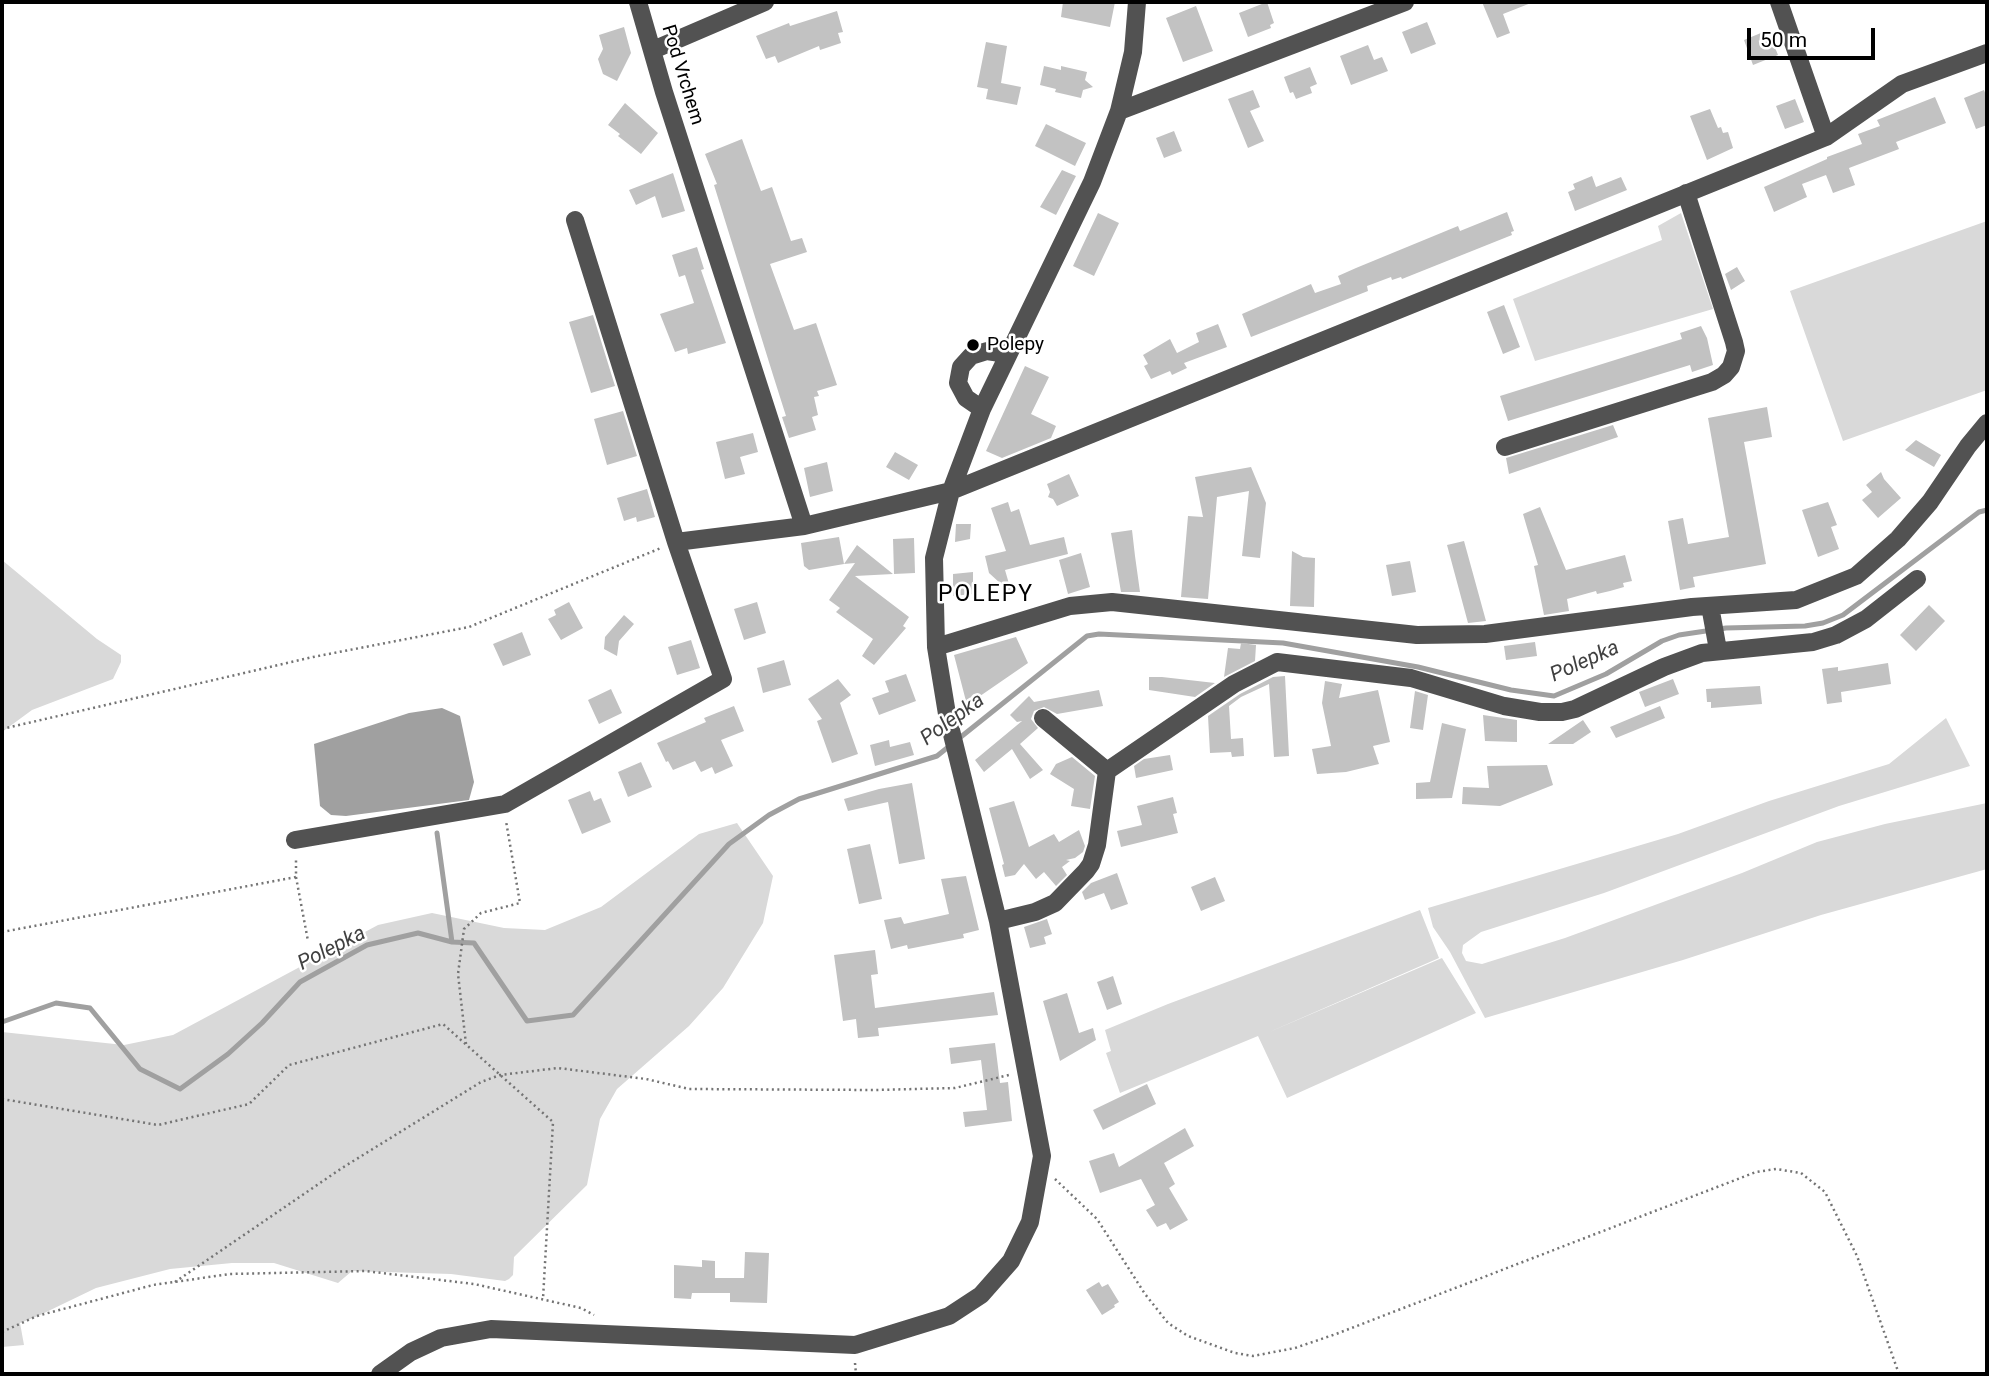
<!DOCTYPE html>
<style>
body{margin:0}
#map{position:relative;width:1989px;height:1376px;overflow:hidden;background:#fff;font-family:Roboto,sans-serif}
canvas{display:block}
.frame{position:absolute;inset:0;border:4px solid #000;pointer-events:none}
.scale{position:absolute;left:1747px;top:28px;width:128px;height:32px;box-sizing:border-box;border:4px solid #000;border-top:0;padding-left:9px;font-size:21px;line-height:24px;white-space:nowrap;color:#000;-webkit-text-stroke:5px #fff;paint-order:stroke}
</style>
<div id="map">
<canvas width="1989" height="1376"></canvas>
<div class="frame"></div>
<div class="scale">50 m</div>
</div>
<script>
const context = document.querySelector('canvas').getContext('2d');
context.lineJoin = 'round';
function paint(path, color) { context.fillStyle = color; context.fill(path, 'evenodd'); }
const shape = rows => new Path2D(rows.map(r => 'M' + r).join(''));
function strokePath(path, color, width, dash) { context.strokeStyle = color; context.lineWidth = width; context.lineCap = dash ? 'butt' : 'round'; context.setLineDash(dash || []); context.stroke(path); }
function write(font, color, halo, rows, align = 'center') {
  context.font = font + ' Roboto,sans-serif'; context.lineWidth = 5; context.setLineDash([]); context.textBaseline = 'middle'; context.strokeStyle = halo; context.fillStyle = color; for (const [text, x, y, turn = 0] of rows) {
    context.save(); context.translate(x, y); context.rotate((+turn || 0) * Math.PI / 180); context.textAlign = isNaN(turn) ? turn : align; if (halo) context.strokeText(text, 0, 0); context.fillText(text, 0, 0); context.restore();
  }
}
paint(shape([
 [1681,213,1713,309,1535,361,1513,299,1662,240,1658,226],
 [1987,221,1987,390,1843,441,1790,291],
 [2,560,97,639,121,655,121,662,113,679,32,710,2,732],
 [1946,718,1970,766,1839,806,1604,893,1481,932,1463,945,1462,953,1466,961,1482,964,1565,938,1742,873,1817,842,1885,824,1987,803,1987,869,1821,915,1683,960,1485,1018,1450,952,1433,927,1428,908,1678,834,1769,801,1889,764],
 [737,823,773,876,763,923,723,988,689,1026,617,1089,600,1119,587,1185,514,1257,513,1275,509,1279,505,1281,451,1274,352,1271,338,1283,274,1263,232,1263,170,1269,96,1288,38,1316,20,1323,24,1345,2,1347,2,1032,124,1045,173,1035,378,925,432,913,504,928,545,930,601,907,699,834],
 [1420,910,1439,958,1267,1033,1442,958,1476,1013,1287,1098,1258,1036,1120,1093,1106,1053,1111,1051,1105,1030,1168,1004]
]), '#d9d9d9');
paint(shape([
 [442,708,460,716,474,782,469,800,346,816,331,815,320,806,314,744,409,713]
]), '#a0a0a0');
strokePath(shape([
 [437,833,452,942],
 [2,1022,56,1003,90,1008,140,1069,180,1089,228,1054,262,1023,300,982,367,945,418,933,452,942,474,943,527,1021,573,1015,729,844,769,815,799,799,937,756,1087,636,1099,634,1283,643,1418,667,1511,690,1554,696,1606,674,1662,641,1679,635,1726,628,1805,626,1823,623,1843,615,1979,512,1987,510]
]), '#a0a0a0', 5);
paint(shape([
 [1063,2,1115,2,1110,27,1061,17],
 [1267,2,1274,23,1270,25,1271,28,1248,37,1239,13],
 [1482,2,1531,2,1531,3,1503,14,1510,33,1497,38],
 [1196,6,1213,51,1183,62,1166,18],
 [837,11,843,32,838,33,841,43,820,50,819,46,778,63,775,56,766,59,756,36,789,23,790,26],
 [1427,22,1436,44,1411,54,1402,32],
 [624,27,631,53,617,81,603,74,598,59,603,49,599,35],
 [1768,30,1778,55,1753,65,1744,40],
 [986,42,1007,46,1001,83,1021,87,1017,105,986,99,988,89,977,87],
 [1368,45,1374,60,1382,57,1388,71,1351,85,1340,56],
 [1044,66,1061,70,1061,66,1087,72,1085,80,1093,87,1083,90,1081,98,1055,92,1056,89,1040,85],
 [1310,67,1317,84,1310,87,1312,93,1296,99,1293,92,1290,93,1284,77],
 [1253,90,1260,107,1250,111,1264,141,1248,148,1228,99],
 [1984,90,1987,98,1987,125,1976,129,1964,98],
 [1935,97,1946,123,1896,142,1899,149,1849,168,1855,185,1833,193,1826,175,1802,184,1807,197,1774,212,1764,187,1827,159,1827,157,1862,144,1858,134,1880,126,1877,120],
 [1795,99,1804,122,1785,129,1776,106],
 [625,103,658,133,641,154,618,136,620,134,608,125],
 [1710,109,1718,128,1721,127,1723,133,1728,132,1733,148,1707,160,1690,116],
 [1046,124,1086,143,1075,166,1035,146],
 [1174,131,1182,151,1164,158,1156,138],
 [742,139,761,191,772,187,791,241,802,238,807,252,770,264,794,330,816,323,837,385,817,391,819,396,814,397,818,415,812,417,816,430,789,438,782,417,786,416,773,375,714,185,717,184,705,154],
 [1062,170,1076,176,1056,215,1040,207],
 [673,173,685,211,662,218,655,196,636,205,629,190],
 [1592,176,1596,187,1621,177,1627,190,1575,211,1568,192,1575,189,1573,184],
 [1507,212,1514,231,1511,232,1512,235,1402,279,1401,277,1392,280,1391,277,1367,286,1368,291,1251,337,1242,314,1311,284,1315,293,1341,284,1338,276,1356,268,1458,226,1460,231],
 [1098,213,1119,223,1094,276,1073,266],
 [697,247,704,269,701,270,726,343,688,354,687,348,675,352,660,314,694,303,685,275,679,277,672,255],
 [1737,267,1745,281,1731,290,1725,274],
 [1504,305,1520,347,1503,354,1487,312],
 [593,315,615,386,591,393,569,322],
 [1218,324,1227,347,1184,363,1187,368,1172,375,1170,371,1151,379,1144,366,1148,364,1143,355,1170,339,1177,353,1199,342,1196,333],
 [1701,326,1707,338,1713,365,1692,372,1690,365,1508,421,1500,396,1682,339,1680,333],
 [1025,366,1049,377,1031,414,1056,426,1051,438,1002,458,986,451],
 [1767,407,1772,437,1744,442,1766,564,1693,577,1695,587,1680,590,1668,521,1683,518,1688,544,1729,537,1708,418],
 [623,411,637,456,607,465,594,419],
 [1613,425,1618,437,1509,474,1506,458],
 [753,433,758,452,740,457,745,474,725,479,716,442],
 [1916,440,1941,455,1934,467,1905,450],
 [895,452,918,465,909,480,886,467],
 [827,462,833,491,810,497,804,468],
 [1251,467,1266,503,1260,558,1242,556,1249,491,1217,497,1208,599,1181,597,1188,516,1203,517,1195,477],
 [1881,472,1884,479,1901,498,1878,518,1862,500,1872,492,1866,485],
 [1069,474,1079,496,1057,506,1053,499,1048,497,1050,492,1047,484],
 [647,489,655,517,637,522,636,517,624,521,617,498],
 [1008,502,1011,512,1019,509,1030,545,1064,537,1068,554,1005,570,1012,594,989,573,985,556,1006,551,991,508],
 [1828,502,1837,525,1831,527,1839,549,1818,557,1802,510],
 [1540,507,1566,570,1625,555,1632,581,1623,583,1624,587,1610,591,1597,594,1596,591,1567,599,1569,611,1544,615,1534,566,1538,565,1523,514],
 [956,524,971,524,970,539,955,542],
 [1132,530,1135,556,1140,592,1121,592,1111,533],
 [839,537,844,564,809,570,804,566,801,543],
 [914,538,915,573,894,574,893,539],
 [1464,541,1486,621,1468,623,1447,545],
 [857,545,893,574,855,576,909,617,903,626,906,628,874,665,862,656,873,639,836,612,840,608,829,600,855,563,844,564],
 [1292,551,1303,557,1315,558,1314,607,1290,606],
 [1081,553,1090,587,1068,594,1059,560],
 [1410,561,1416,592,1392,596,1386,565],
 [973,572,973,594,953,596,953,574],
 [569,602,583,628,561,640,548,619,556,615,554,610],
 [757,602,766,633,744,640,734,609],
 [1929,605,1945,621,1916,651,1900,635],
 [624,615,634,624,619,641,617,656,604,649,605,637],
 [522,632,531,655,503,666,493,644],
 [1016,637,1028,663,967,705,954,655],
 [691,640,700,668,677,675,668,647],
 [1535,642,1537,656,1506,660,1504,646],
 [1241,643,1256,645,1255,661,1224,677,1228,648,1240,649],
 [784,660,791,685,763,693,757,668],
 [1888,663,1891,684,1841,692,1842,702,1827,704,1822,669,1838,667,1838,671],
 [906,674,916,701,879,715,872,698,889,692,885,681],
 [1285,676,1289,756,1274,757,1269,684,1241,697,1229,706,1231,739,1243,738,1244,756,1232,757,1231,752,1210,753,1208,716,1240,694,1273,677],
 [1149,677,1162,677,1215,683,1195,697,1149,690],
 [838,679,851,695,840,703,858,754,832,763,817,721,822,719,808,699],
 [1673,679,1679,694,1645,707,1639,692],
 [1325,681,1342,684,1339,698,1378,690,1390,742,1373,746,1379,764,1346,772,1317,774,1312,749,1331,746,1322,703],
 [1760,686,1762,704,1711,708,1711,702,1707,702,1706,689],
 [611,689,622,713,599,724,588,700],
 [1099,690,1103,706,1057,714,1044,707,1034,711,1031,719,1038,728,1020,744,1043,770,1030,779,1012,749,984,772,975,760,1022,721,1017,722,1010,715,1029,696,1034,702],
 [1415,691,1428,695,1423,730,1410,728],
 [734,706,744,731,721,740,733,766,715,774,712,767,701,772,695,761,673,770,668,761,666,762,657,743,706,722,704,718],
 [1660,706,1665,718,1616,738,1610,727],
 [1483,715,1517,720,1517,742,1485,741],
 [1583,720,1591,732,1573,744,1548,744],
 [1442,723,1466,729,1452,798,1416,799,1416,783,1430,782],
 [889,740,890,747,910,742,914,755,875,766,870,745],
 [1170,755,1173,770,1136,778,1134,766,1144,759],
 [1072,757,1095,776,1090,809,1071,806,1074,789,1050,774,1056,764],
 [641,762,652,787,628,797,618,772],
 [1547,765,1553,785,1500,806,1462,804,1463,787,1489,788,1487,766],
 [912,783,925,859,899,864,888,802,848,811,844,799,879,789],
 [590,791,594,801,601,798,611,822,582,834,568,800],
 [1173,797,1177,813,1173,814,1178,833,1121,847,1117,831,1142,825,1137,806],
 [1014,801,1029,847,1054,834,1059,842,1079,830,1085,846,1083,852,1075,858,1066,860,1070,861,1062,867,1067,875,1056,886,1044,872,1036,879,1024,864,1015,875,1005,877,1002,865,1004,864,989,808],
 [870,844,882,899,859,904,847,849],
 [1117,873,1128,904,1111,910,1104,893,1085,900,1082,892,1091,883],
 [966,876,979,930,963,934,964,938,908,949,907,945,891,949,884,920,901,917,904,924,949,914,941,879],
 [1215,877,1225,901,1201,911,1191,887],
 [1047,919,1052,934,1044,937,1046,944,1030,948,1024,927],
 [875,950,878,974,871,975,875,1008,994,992,998,1015,878,1028,879,1036,858,1038,856,1019,843,1021,834,955],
 [1113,976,1122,1004,1107,1010,1097,982],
 [1067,993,1079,1033,1093,1028,1096,1040,1060,1061,1043,1001],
 [995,1043,1000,1083,1008,1082,1012,1121,965,1127,963,1112,987,1110,981,1060,951,1064,949,1048],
 [1147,1084,1156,1104,1103,1130,1093,1110],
 [1185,1128,1194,1146,1164,1163,1175,1184,1169,1188,1188,1220,1170,1230,1166,1223,1157,1227,1146,1210,1155,1205,1141,1179,1100,1193,1089,1161,1114,1153,1119,1167],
 [745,1252,769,1253,767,1303,730,1302,730,1293,692,1293,691,1299,674,1298,674,1265,702,1267,702,1260,715,1261,715,1278,744,1278],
 [1099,1282,1102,1287,1108,1284,1119,1302,1114,1305,1115,1307,1102,1315,1086,1290]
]), '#c2c2c2');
strokePath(shape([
 [2,729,313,657,469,627,661,548],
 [296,877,308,941],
 [2,932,296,877,296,858],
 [466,1044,458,974,464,929,481,913,520,903,506,821],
 [2,1099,158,1125,249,1104,289,1065,443,1024,553,1122,543,1299],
 [1055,1179,1097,1219,1145,1294,1168,1323,1188,1336,1235,1353,1253,1356,1295,1348,1336,1334,1756,1172,1776,1169,1801,1173,1825,1192,1857,1256,1899,1374],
 [175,1282,342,1168,481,1082,500,1075,558,1068,646,1079,689,1089,875,1090,955,1088,1009,1075],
 [2,1332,37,1316,153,1285,230,1274,365,1271,474,1284,581,1308,594,1315],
 [855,1363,856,1374]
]), '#747474', 2.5, [2, 3.5]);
strokePath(shape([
 [638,2,664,92,804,526],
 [1779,2,1826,137],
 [653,50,765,2],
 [1119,111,1405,2],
 [982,409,966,398,958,383,961,367,971,356,987,351,1007,354],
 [1505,447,1712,382,1724,375,1731,367,1736,351,1734,342,1686,193],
 [676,542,804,526,951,491,1826,137,1902,84,1987,53],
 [1710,606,1718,650],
 [936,647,1070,606,1112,602,1417,635,1485,634,1692,607,1796,600,1856,576,1898,539,1930,502,1968,446,1987,423],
 [1043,718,1107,771],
 [295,840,505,804,723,679,676,542,575,220],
 [998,921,1035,912,1055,903,1086,871,1091,864,1097,845,1107,771,1234,684,1277,662,1411,678,1504,706,1540,712,1562,712,1575,709,1664,667,1702,653,1813,642,1836,635,1866,619,1917,579],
 [380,1374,411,1352,441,1338,491,1329,855,1345,949,1316,981,1295,1011,1261,1030,1222,1042,1156,998,921,947,714,936,647,934,558,951,491,982,409,1092,182,1119,111,1133,52,1137,2]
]), '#525252', 18);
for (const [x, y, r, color] of [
 [973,345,7,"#000"]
]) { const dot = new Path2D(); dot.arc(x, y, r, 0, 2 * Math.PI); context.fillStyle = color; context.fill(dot); strokePath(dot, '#fff', 2.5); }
write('19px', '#000', '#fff', [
 ["Pod Vrchem",682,75,73]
]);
write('19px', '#000', '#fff', [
 ["Polepy",987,345]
], 'left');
write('italic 21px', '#414141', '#fff', [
 ["Polepka",1585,662,-24],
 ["Polepka",953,720,-36],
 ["Polepka",332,949,-27]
]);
context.letterSpacing = '2px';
write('23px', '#000', '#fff', [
 ["POLEPY",986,595]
]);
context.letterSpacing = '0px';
</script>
